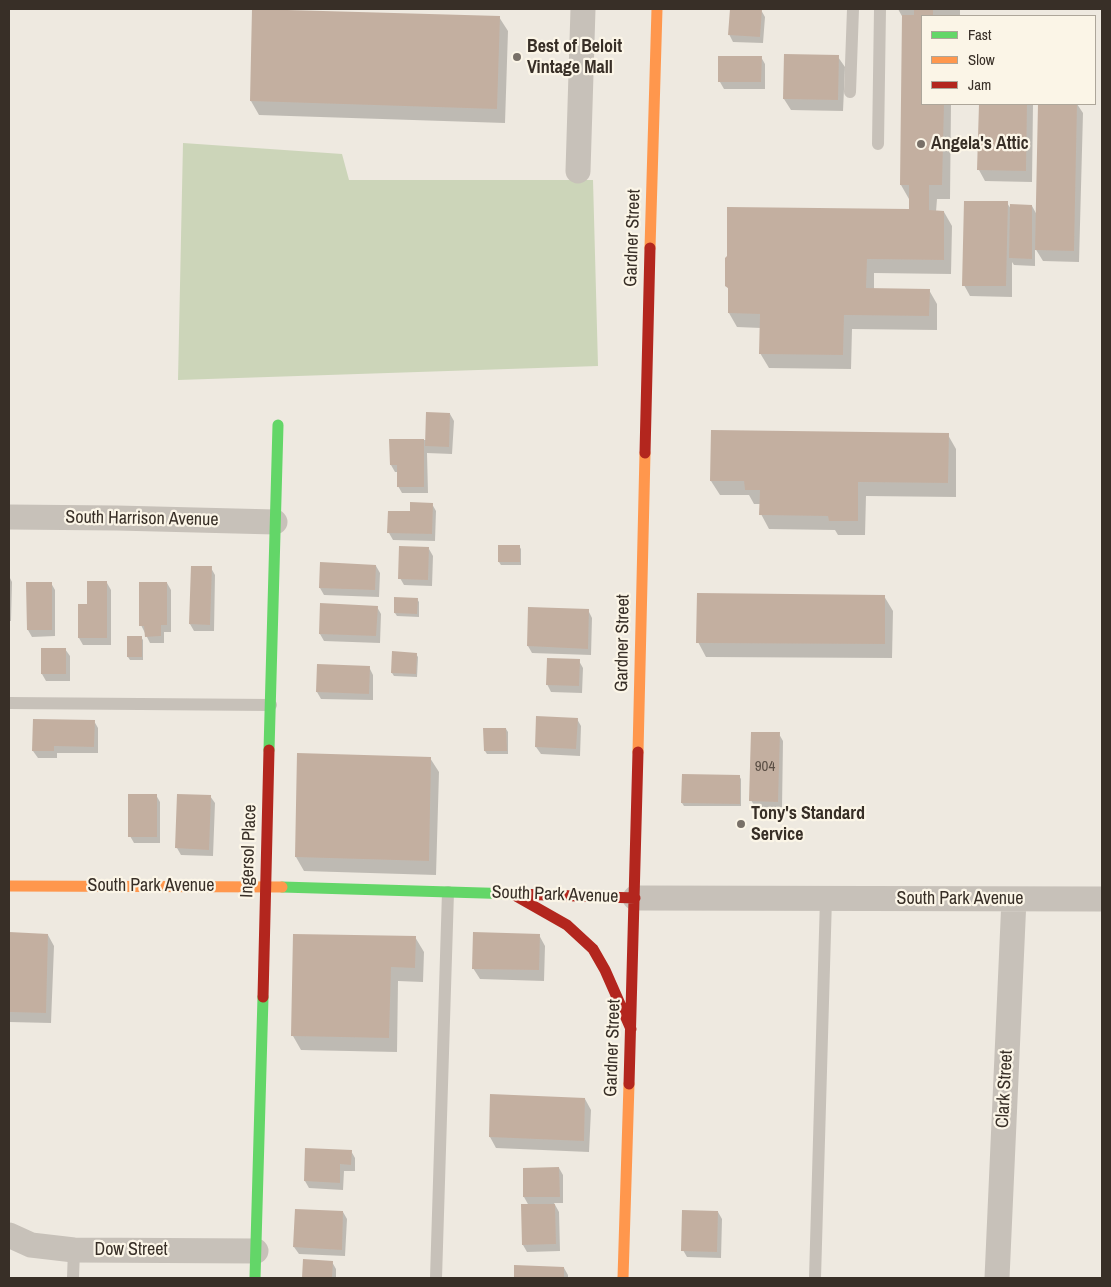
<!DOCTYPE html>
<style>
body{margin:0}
#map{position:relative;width:1111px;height:1287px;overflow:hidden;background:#eee9e0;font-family:"Archivo Narrow",sans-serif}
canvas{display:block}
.frame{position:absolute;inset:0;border:10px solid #382f27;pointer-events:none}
.legend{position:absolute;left:921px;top:15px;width:175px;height:90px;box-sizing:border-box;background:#fbf5e7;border:1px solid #ada69a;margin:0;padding:6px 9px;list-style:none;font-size:15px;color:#382f27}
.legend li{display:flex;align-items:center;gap:10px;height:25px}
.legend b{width:25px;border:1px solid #ada69a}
</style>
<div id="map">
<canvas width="1111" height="1287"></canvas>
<div class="frame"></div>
<ul class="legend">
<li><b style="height:6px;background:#63d668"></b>Fast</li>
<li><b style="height:6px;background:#ff974d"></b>Slow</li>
<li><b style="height:6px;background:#b3261e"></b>Jam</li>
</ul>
</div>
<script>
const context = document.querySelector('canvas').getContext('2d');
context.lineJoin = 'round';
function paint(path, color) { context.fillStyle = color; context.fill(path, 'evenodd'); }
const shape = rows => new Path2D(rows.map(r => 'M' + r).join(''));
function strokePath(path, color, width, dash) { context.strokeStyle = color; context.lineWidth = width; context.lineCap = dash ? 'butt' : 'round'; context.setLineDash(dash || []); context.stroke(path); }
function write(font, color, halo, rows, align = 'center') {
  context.font = font + ' "Archivo Narrow",sans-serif'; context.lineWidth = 4.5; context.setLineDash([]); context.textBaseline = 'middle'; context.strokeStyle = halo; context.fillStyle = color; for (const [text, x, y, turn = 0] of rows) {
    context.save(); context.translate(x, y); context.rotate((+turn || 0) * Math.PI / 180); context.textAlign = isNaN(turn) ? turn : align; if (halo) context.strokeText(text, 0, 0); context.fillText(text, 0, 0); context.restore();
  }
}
paint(shape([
 [183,143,342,154,349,180,593,180,598,366,178,380]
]), '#ccd5b9');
paint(shape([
 [731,9,761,10,765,17,763,43,733,42,729,34],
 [898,9,960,9,960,16,922,16,922,104,951,104,950,199,937,199,936,212,944,212,952,226,951,274,874,273,874,289,929,290,937,304,937,330,852,329,851,369,769,368,760,353,761,328,737,327,729,313,729,291,727,286,910,210,909,199,901,185,903,18],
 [499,17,508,31,505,123,259,115,251,101],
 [761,57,765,64,765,89,724,89,720,82],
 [838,57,845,67,843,111,791,110,784,99],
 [980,104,1033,104,1032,182,985,181,979,170],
 [1040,104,1077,104,1083,113,1079,262,1043,261,1035,248,1035,266,1014,265,1012,262,1012,297,970,296,964,285,1007,203,1011,209,1032,206,1037,215],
 [450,414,454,421,452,454,427,453,428,493,402,493,398,486,398,472,395,472,391,465,391,440,426,440],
 [948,435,956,449,956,497,866,496,865,535,838,535,835,530,769,529,761,514,761,504,754,504,749,495,720,495,711,481],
 [432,504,436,511,435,541,393,540,389,533,411,512],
 [499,546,519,546,521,549,521,565,501,565,499,562],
 [429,549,433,556,432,586,404,585,400,578],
 [376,566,380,573,379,597,324,595,320,588],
 [211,568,215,575,214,631,194,631,190,624],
 [9,576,12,582,11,621,9,621],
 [51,583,55,590,55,636,32,637,28,630],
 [107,583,111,590,111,645,83,645,79,638,88,605],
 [167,583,171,590,171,632,164,632,164,643,150,643,141,625],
 [884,596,893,611,892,658,706,657,698,642],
 [417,599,419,602,419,617,397,616,395,613],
 [377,607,381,614,380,643,324,641,320,634],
 [588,610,592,618,591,655,532,653,528,646],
 [141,637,143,640,143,660,130,660,128,657],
 [65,649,70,656,70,681,46,681,42,674],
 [416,654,418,657,417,677,394,676,392,673],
 [579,661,583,668,582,693,551,692,547,684],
 [369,667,373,675,373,700,321,699,317,692],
 [537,717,577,719,581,726,580,756,541,754,536,747],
 [94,721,98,728,98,753,57,753,57,758,38,758,33,751],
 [506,729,508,732,508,754,487,754,485,751,484,730],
 [779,734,783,741,782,808,755,807,751,800],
 [430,758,439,772,436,875,304,871,296,857],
 [739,776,741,779,741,806,684,806,682,803],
 [156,795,160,802,160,843,134,843,130,836],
 [210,796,215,803,213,856,181,855,177,848],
 [9,934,48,935,54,946,51,1023,9,1022],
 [539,935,545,946,544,981,480,979,473,968],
 [415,937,424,952,423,982,398,981,397,1052,301,1050,293,1036],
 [492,1095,585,1099,591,1110,589,1152,496,1148,490,1137],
 [306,1149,351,1151,355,1158,355,1171,344,1171,343,1190,309,1188,305,1181],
 [559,1168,563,1175,563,1203,554,1203,559,1212,560,1251,527,1252,523,1245,529,1206,524,1197],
 [343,1212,347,1219,345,1256,299,1254,294,1247],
 [718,1212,722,1219,721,1258,687,1257,683,1250],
 [304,1260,332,1262,336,1269,336,1278,303,1278],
 [515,1266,564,1268,568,1275,568,1278,515,1278]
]), '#0003');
paint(shape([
 [252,9,500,16,497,109,250,101],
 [730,9,762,9,760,37,728,35],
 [914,9,933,9,933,16,922,16,922,104,944,104,942,185,929,185,929,210,944,211,944,260,867,259,866,288,930,289,929,316,844,315,843,355,759,354,760,314,728,313,728,288,725,286,725,258,727,256,727,207,909,209,909,185,900,185,902,15,914,15],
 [784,54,839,55,838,100,783,99],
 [718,56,762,56,761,82,718,82],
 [979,104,1027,104,1026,171,977,170],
 [1038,104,1077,104,1074,251,1035,250],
 [964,201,1008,201,1006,286,962,286],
 [1010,204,1032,205,1032,259,1009,258],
 [426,412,450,413,449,447,425,446],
 [711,430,949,433,948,483,858,482,858,521,829,521,828,516,759,515,760,490,745,490,744,481,710,481],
 [389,439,424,439,424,487,397,487,397,465,390,465],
 [410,502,433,503,432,534,387,533,388,511,410,511],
 [498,545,520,545,520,562,498,562],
 [399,546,429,547,428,580,398,579],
 [320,562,376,565,375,590,319,588],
 [191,566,212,566,210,625,189,624],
 [87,581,107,581,107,638,78,638,78,604,87,604],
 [26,582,52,582,52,630,27,630],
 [139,582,167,582,167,625,161,625,161,636,145,637,144,626,139,626],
 [697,593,885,595,885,644,696,643],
 [394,597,418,598,417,614,394,613],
 [320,603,378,606,376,636,319,634],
 [528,607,589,609,588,649,527,646],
 [127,636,142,636,142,657,127,657],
 [41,648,66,648,66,674,41,674],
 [392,651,417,653,416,674,391,673],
 [547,658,580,659,579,686,546,685],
 [317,664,370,666,369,694,316,692],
 [536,716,578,718,576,749,535,747],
 [33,719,95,720,94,747,54,746,54,751,32,751],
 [483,728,506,728,507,751,484,751],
 [751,732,780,732,778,802,749,801],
 [297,753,431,757,429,861,295,857],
 [682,774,740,775,740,804,681,803],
 [128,794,157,794,157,837,128,837],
 [177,794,211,795,209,850,175,848],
 [9,932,48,934,46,1013,9,1012],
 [473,932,540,934,539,970,472,969],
 [293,934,416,936,415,968,391,967,389,1038,291,1036],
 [490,1094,585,1098,584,1141,489,1137],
 [305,1148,352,1150,351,1165,340,1164,340,1183,304,1181],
 [559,1167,560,1197,523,1197,523,1168],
 [521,1204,555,1204,556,1244,522,1245],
 [295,1209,343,1211,342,1250,293,1247],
 [682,1210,718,1211,717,1252,681,1251],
 [303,1259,333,1261,332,1278,302,1278],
 [514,1265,564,1267,564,1278,514,1278]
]), '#c3afa0');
strokePath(shape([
 [850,92,853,9],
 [878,144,880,9],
 [9,703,271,705],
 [73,1278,74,1250],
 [436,1278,448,892],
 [815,1278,826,898]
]), '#c7c1b9', 12);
strokePath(shape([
 [578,171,583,9],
 [9,517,117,518,275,522],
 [635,898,1102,899],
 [9,1235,31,1245,74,1250,256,1251],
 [997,1278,1014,899]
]), '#c7c1b9', 25);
strokePath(shape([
 [269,750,278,425],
 [282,887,516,894],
 [255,1278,263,997]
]), '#63d668', 11);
strokePath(shape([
 [650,248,657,9],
 [638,752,645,453],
 [9,886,282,887],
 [623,1278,629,1084]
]), '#ff974d', 11);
strokePath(shape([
 [645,453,650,248],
 [516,894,635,898],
 [516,896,567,925,593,949,605,970,631,1029],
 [263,997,269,750],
 [629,1084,638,752]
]), '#b3261e', 11);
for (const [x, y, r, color] of [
 [517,57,5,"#787068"],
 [921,144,5,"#787068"],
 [741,824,5,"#787068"]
]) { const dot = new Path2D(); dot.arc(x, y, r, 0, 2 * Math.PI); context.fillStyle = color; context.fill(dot); strokePath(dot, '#fbf5e7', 2); }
write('15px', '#5b4f45', null, [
 ["904",765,767]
]);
write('bold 18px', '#382f27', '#fbf5e7', [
 ["Best of Beloit",527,47],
 ["Vintage Mall",527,68],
 ["Angela's Attic",931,144],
 ["Tony's Standard",751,814],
 ["Service",751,835]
], 'left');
write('18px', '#382f27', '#fbf5e7', [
 ["Gardner Street",633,238,-88],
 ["South Harrison Avenue",142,519,1],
 ["Gardner Street",623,643,-89],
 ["Ingersol Place",249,851,-88],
 ["South Park Avenue",151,886],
 ["South Park Avenue",555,895,2],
 ["South Park Avenue",960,899],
 ["Gardner Street",613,1048,-88],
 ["Clark Street",1005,1089,-87],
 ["Dow Street",131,1250]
]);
</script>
